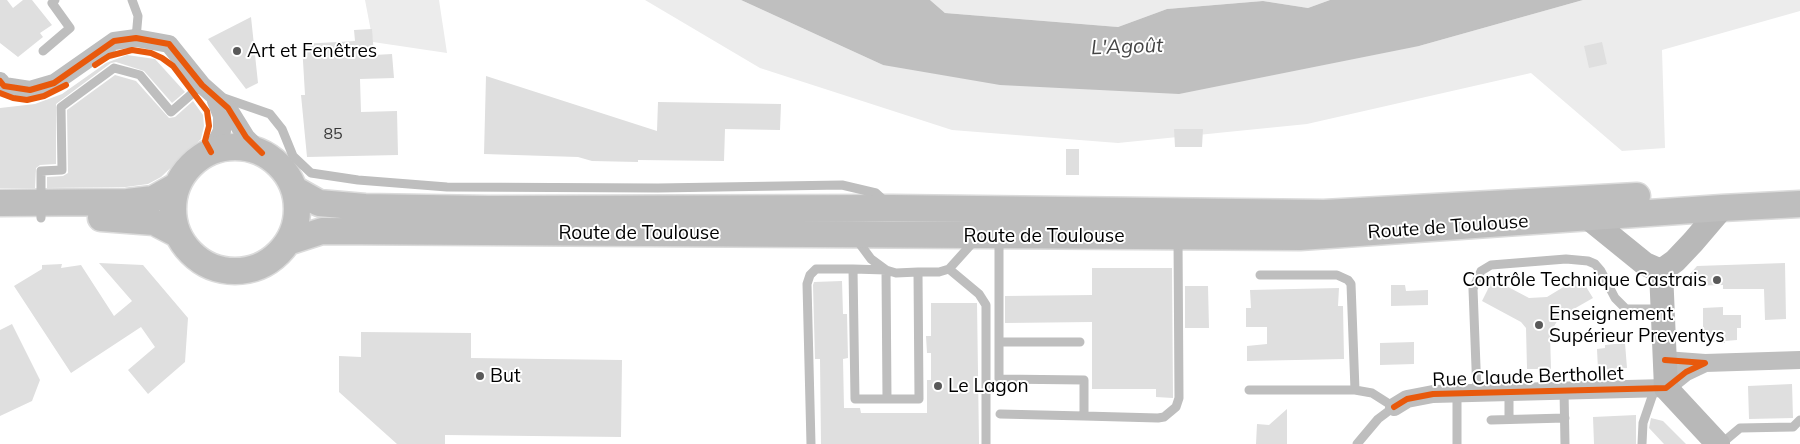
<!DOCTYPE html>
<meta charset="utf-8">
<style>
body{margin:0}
canvas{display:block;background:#fff}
</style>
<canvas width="1800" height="444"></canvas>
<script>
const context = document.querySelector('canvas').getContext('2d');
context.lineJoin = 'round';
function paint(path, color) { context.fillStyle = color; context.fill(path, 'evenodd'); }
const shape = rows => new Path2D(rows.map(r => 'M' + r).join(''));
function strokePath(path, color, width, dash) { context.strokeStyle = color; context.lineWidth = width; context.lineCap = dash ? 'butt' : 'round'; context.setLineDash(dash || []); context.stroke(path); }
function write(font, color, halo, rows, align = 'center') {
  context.font = font + ' Mulish,sans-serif'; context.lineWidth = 4; context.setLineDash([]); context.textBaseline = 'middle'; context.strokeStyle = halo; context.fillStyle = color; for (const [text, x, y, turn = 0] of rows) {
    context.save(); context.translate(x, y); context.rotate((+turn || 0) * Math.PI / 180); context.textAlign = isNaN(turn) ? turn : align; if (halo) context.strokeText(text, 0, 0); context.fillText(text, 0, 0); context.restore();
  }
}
paint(shape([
 [365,0,439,0,447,53,373,42],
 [645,0,741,0,883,65,1419,46,1583,0,1800,0,1800,11,1662,50,1665,148,1622,151,1531,73,1307,124,1118,143,952,130,760,68],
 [930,0,1330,0,1308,8,1263,1,1167,9,1118,27,945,13]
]), '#ececec');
paint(shape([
 [741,0,930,0,945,13,1118,27,1167,9,1263,1,1308,8,1330,0,1583,0,1419,46,1179,94,1000,85,883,65]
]), '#bfbfbf');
paint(shape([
 [0,0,7,0,13,8,23,0,32,0,52,25,40,33,43,37,18,57,0,43],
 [251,17,258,83,246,89,208,39],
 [372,29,374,55,392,54,394,78,360,79,361,112,397,111,398,155,307,157,301,95,305,95,302,44,355,41,354,30],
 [1602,42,1607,64,1589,68,1584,46],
 [127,55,155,59,185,92,172,103,144,71,116,62,111,63,56,104,56,164,40,165,36,168,35,188,0,188,0,108,35,104,62,94,106,63],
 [115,75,136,81,169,118,175,117,193,101,203,115,204,126,201,139,161,177,148,184,126,187,47,188,47,177,63,176,68,173,67,110],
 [486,76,657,131,658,102,781,104,780,130,725,129,724,161,638,160,638,162,592,161,578,157,484,154],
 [1174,129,1203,129,1202,147,1175,147],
 [1066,149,1079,149,1079,175,1066,175],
 [99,263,143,265,188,318,185,362,148,394,128,370,155,347,141,327,71,373,14,286,42,269,42,265,62,264,61,268,81,265,114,316,132,301],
 [1785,263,1786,319,1765,320,1764,289,1723,289,1723,285,1689,286,1689,275,1697,266],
 [1092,268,1172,268,1173,398,1156,397,1156,389,1092,389,1092,322,1005,323,1005,296,1092,295],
 [1580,277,1593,298,1565,314,1562,313,1550,333,1551,369,1527,369,1526,328,1521,322,1482,301,1493,279,1529,298,1547,297],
 [842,281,843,314,847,314,848,358,843,359,844,408,860,408,861,413,927,413,927,380,931,380,931,353,927,353,926,336,931,336,931,303,977,303,979,444,821,444,820,359,815,359,813,285,814,282],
 [1391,285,1405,285,1406,291,1428,290,1428,305,1391,306],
 [1185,286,1208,286,1209,328,1185,328],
 [1339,288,1338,306,1343,306,1344,359,1247,361,1247,346,1267,344,1267,327,1246,327,1246,308,1251,308,1250,290],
 [1723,307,1723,315,1741,315,1741,328,1737,328,1737,340,1725,341,1725,343,1703,341,1703,308],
 [12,324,40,380,32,401,0,416,0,330],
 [361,332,471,333,471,358,622,360,621,437,445,435,445,444,397,444,339,392,339,356,361,357],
 [1414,342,1414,364,1380,365,1380,343],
 [1625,343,1627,368,1598,370,1597,349,1605,348,1605,345],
 [1792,384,1793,418,1749,419,1748,386],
 [1287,409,1287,444,1256,444,1257,424,1269,425],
 [1636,415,1636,444,1594,444,1593,417],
 [1651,418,1663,421,1686,444,1664,444,1649,428]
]), '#dfdfdf');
const primary = shape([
 '173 209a62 62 0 1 1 124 0a62 62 0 1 1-124 0Z',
 [294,189,319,203,365,207,488,209,892,208,1324,213,1637,196],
 [0,203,127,202,153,199,176,186],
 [101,218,154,222,177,234],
 [288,242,322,231,1300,237,1722,208,1800,204]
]);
strokePath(primary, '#dbdbdb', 29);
strokePath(shape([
 [132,0,138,16,136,38],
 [43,51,70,28,52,3,55,0],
 [224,98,270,114,282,129,293,156,311,173,358,180,447,187,658,188,842,185,876,193,887,203],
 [41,218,41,171,62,170,61,107,114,68,140,75,171,112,202,85],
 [999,236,999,379,1084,380,1084,416,1000,414],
 [857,240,871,259,886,270,896,273,918,272,939,272,949,269,976,239],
 [949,269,979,294,986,305,986,444],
 [1260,275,1337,275,1348,280,1351,284,1355,390,1372,393,1394,407,1378,419,1357,444],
 [999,342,1080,342],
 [1249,390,1355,390],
 [1564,390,1565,444],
 [1509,392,1509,419],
 [1477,393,1473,289,1481,271,1491,265,1566,259,1588,261,1595,264,1601,271,1615,298,1626,309,1663,309],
 [887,399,855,399,853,269,886,270,887,399,919,399,918,272],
 [1084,416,1158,418,1164,417,1176,407,1179,398,1178,239],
 [1491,420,1565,418],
 [811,444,807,284,810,275,816,269,853,269],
 [1457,444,1457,393],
 [1642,444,1643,423,1655,388],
 [1721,444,1740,428,1793,427,1800,420]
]), '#bebebe', 9);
strokePath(shape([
 [0,81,4,86,30,90,54,83,114,41,136,38,169,44,202,85,228,108,246,137,262,153],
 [211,152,222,131,222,116,216,101],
 [1705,363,1800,360],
 [1394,407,1407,399,1433,394,1666,388,1686,372,1705,363,1665,360]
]), '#bebebe', 18);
strokePath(shape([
 [1587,217,1645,264,1661,271],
 [1661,271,1666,388,1718,444],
 [1661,271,1675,261,1693,242,1722,208]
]), '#b8b8b8', 24);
strokePath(primary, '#bebebe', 26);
strokePath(shape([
 [95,65,109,56,132,50,151,53,162,58,173,66,207,111,209,126,205,141,211,152],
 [0,81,4,86,30,90,54,83,114,41,136,38,169,44,202,85,228,108,246,137,262,153],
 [0,93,13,98,27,100,44,96,66,85],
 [1394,407,1407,399,1433,394,1666,388,1686,372,1705,363,1665,360]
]), '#e8590c', 6);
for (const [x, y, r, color] of [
 [237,51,5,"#595959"],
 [1717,280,5,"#595959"],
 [1539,325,5,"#595959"],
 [480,376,5,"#595959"],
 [938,386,5,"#595959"]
]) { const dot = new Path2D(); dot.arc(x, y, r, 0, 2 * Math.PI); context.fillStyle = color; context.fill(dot); strokePath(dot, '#fff', 2); }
write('16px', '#383838', null, [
 ["85",333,134]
]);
write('19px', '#000', '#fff', [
 ["Art et Fenêtres",247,51],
 ["Contrôle Technique Castrais",1707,280,"right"],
 ["Enseignement",1549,314],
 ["Supérieur Preventys",1549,336],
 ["But",490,376],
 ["Le Lagon",948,386]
], 'left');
write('19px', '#000', '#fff', [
 ["Route de Toulouse",1448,227,-4],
 ["Route de Toulouse",639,233],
 ["Route de Toulouse",1044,236],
 ["Rue Claude Berthollet",1528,377,-2]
]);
write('italic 20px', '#444', '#fff', [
 ["L'Agoût",1127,47,-2]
]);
</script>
